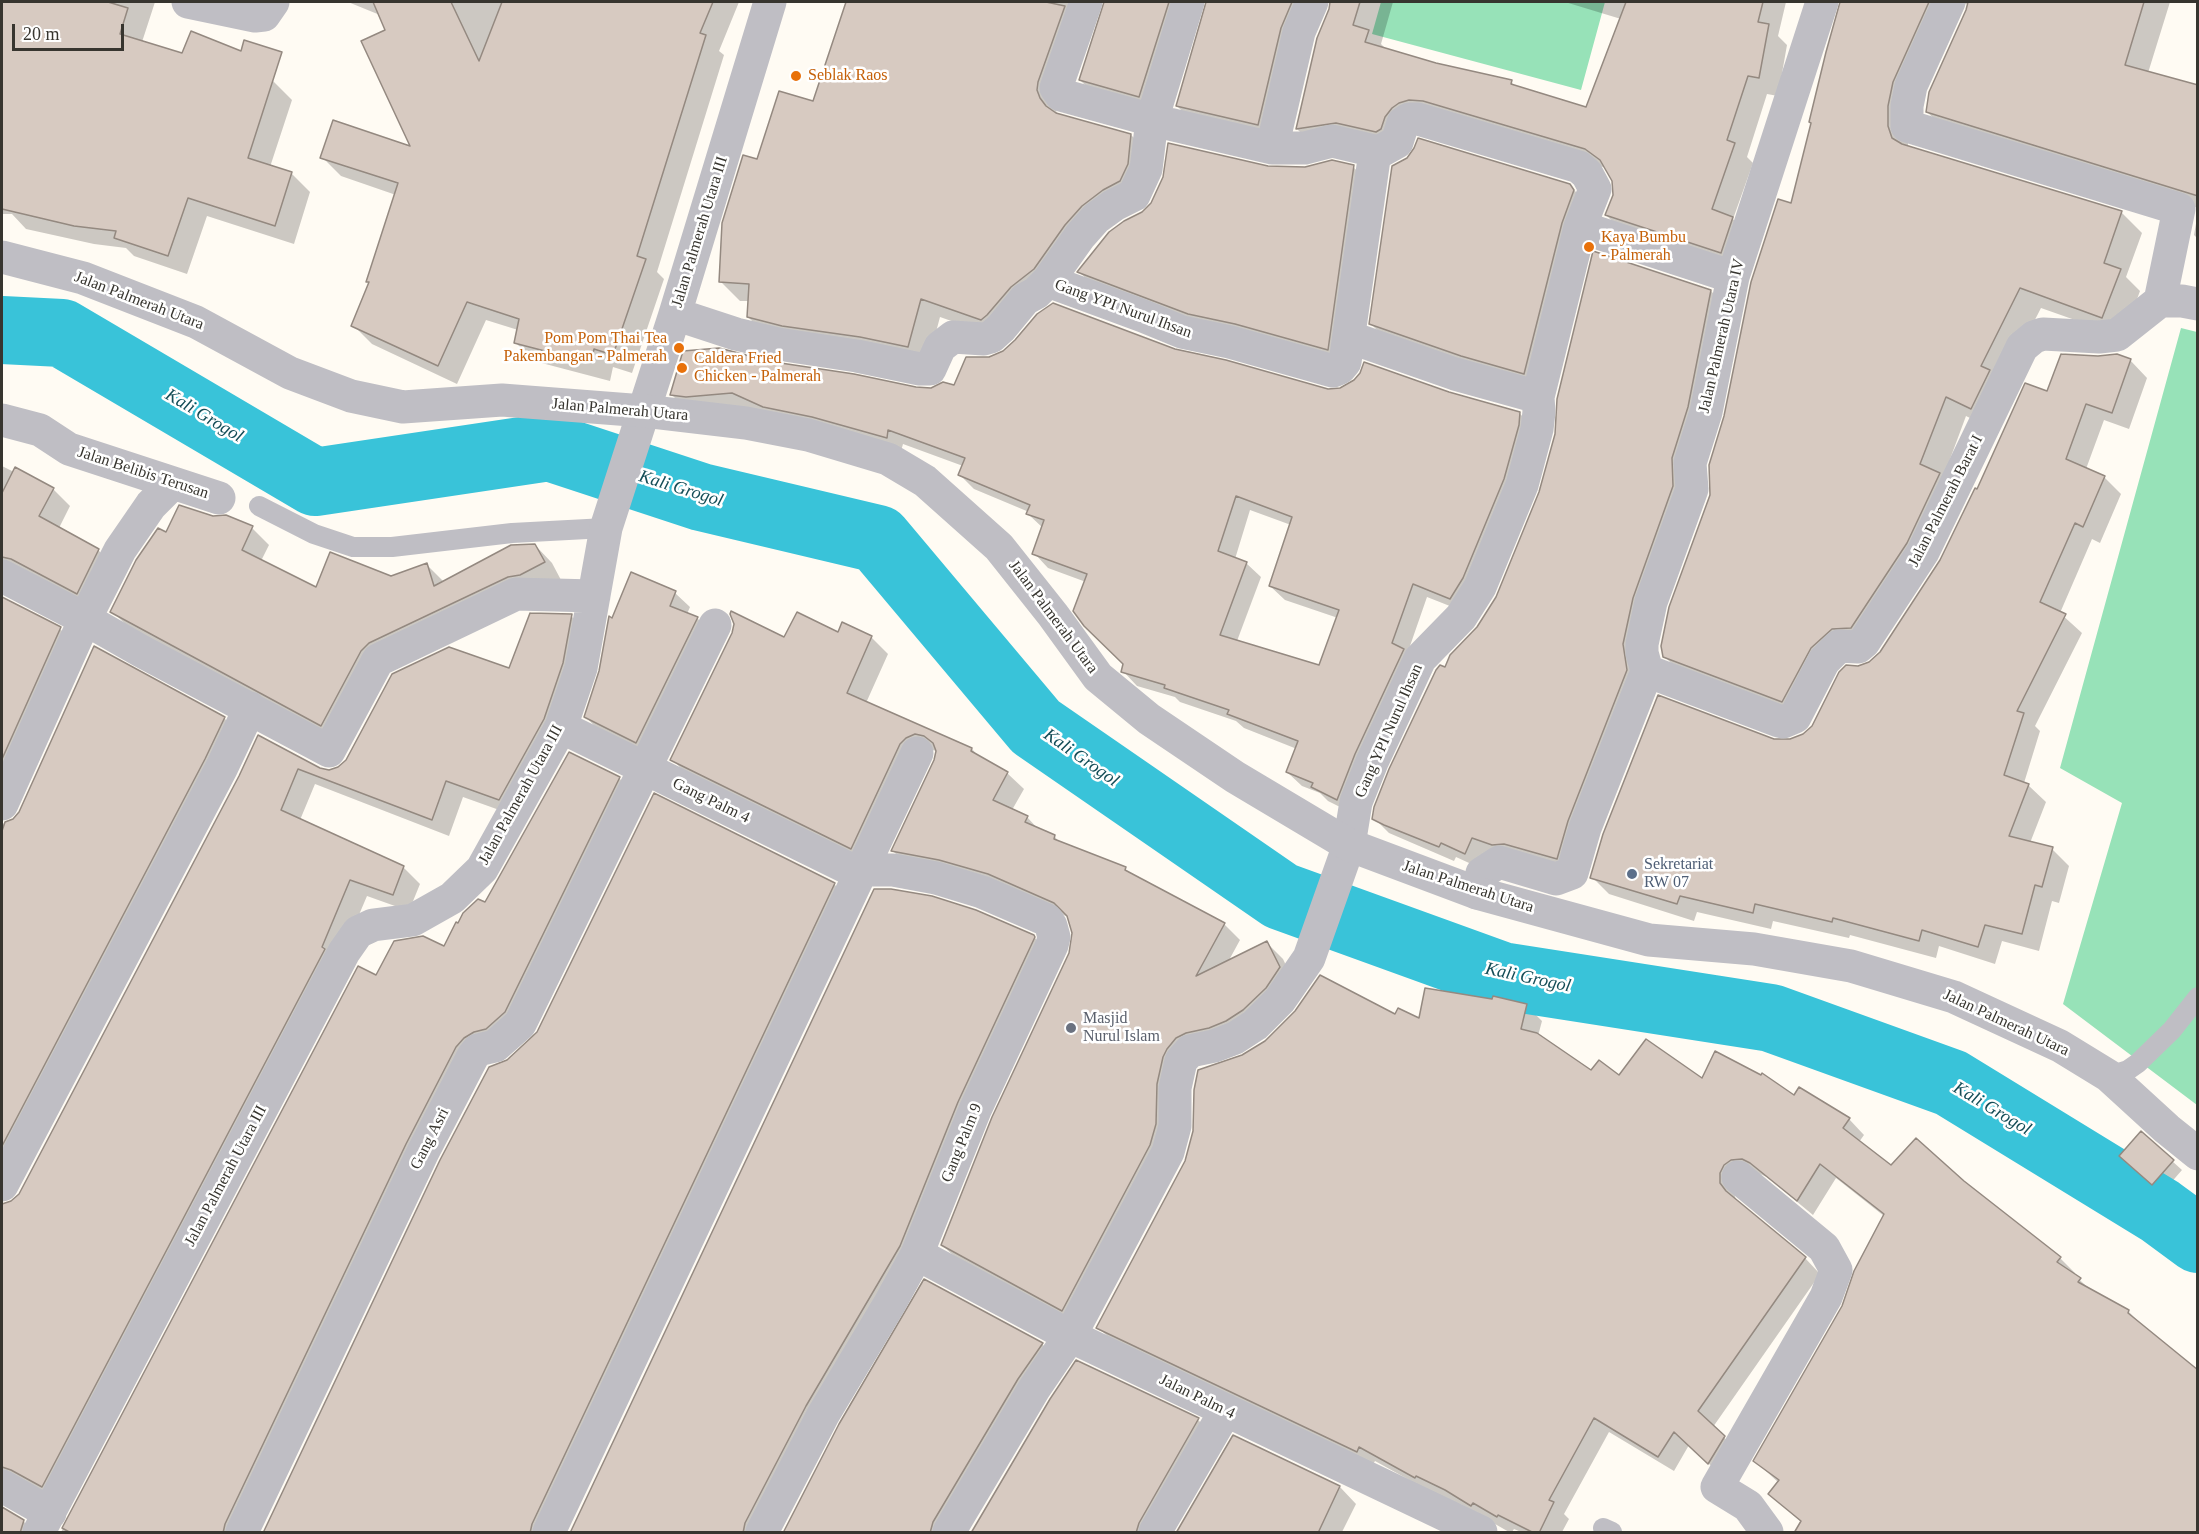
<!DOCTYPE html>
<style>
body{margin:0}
#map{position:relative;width:2199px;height:1534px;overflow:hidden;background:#fffbf3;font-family:Georgia,serif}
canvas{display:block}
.frame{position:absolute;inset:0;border:3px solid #37352f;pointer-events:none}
.scale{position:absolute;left:12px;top:24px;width:112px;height:27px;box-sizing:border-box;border:3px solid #37352f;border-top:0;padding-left:8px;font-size:18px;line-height:21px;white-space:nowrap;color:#37352f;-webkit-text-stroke:4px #fff;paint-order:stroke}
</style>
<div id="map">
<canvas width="2199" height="1534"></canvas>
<div class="frame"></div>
<div class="scale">20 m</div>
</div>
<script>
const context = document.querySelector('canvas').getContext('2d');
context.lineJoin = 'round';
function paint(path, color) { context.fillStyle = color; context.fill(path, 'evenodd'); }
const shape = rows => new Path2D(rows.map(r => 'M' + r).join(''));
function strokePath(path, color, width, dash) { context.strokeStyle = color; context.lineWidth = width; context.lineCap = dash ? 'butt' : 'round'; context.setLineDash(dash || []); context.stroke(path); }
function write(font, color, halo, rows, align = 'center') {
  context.font = font + ' Georgia,serif'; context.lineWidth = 5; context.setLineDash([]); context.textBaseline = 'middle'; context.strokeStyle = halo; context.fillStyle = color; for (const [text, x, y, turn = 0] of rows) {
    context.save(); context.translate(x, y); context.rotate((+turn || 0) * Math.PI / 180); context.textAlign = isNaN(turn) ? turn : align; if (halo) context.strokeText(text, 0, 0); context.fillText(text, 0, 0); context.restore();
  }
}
paint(shape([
 [1381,2,1605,2,1581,90,1372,34],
 [2181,328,2197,332,2197,1105,2063,1004,2122,803,2060,768]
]), '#97e2b8');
paint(shape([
 [2,2,155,2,142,42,273,81,292,100,270,167,291,173,310,192,294,244,207,216,187,274,134,256,126,248,94,244,26,229,12,214,2,214],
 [348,2,739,2,719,51,724,55,657,272,664,279,632,373,613,367,610,381,534,361,515,342,518,330,486,320,457,384,372,344,353,325,370,283,368,281,396,195,341,176,322,157,412,149,402,24],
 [848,2,1393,2,1381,44,1387,50,1436,64,1511,82,1517,88,1587,108,1621,19,1565,2,1786,2,1778,36,1787,45,1778,96,1767,94,1747,157,1753,163,1733,219,1751,237,1740,271,1625,234,1606,215,1614,196,1613,180,1606,168,1444,119,1404,137,1316,148,1297,129,1332,2,1319,6,1277,144,1196,125,1177,106,1208,2,1203,2,1158,115,1099,99,1080,80,1106,2,1103,2,1093,6,1057,101,1056,111,1058,114,1131,135,1150,154,1122,208,1000,338,940,317,927,366,767,336,748,317,749,301,740,301,721,282,758,161,814,103],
 [1841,2,2170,2,2148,73,2198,87,2198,208,1948,132,1927,112,1969,3,1958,7,1908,127,1908,147,2122,213,2142,233,2126,277,2140,291,2123,337,2041,308,2002,384,1992,429,1966,416,1943,478,1960,495,1802,721,1685,677,1664,656,1792,205,1841,8],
 [1353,167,1368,181,1342,363,1251,338,1094,286,1079,272,1152,204,1165,177,1268,168],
 [1569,185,1584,200,1539,387,1385,338,1371,324],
 [2198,212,2198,239,2194,235],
 [1711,291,1725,306,1702,423,1571,873,1480,868,1456,857,1454,861,1389,833,1374,818,1446,669,1478,628],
 [1174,351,1328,391,1448,393,1519,413,1534,427,1465,612,1427,597,1352,813,1328,801,1320,793,1302,786,1287,772,1297,749,1244,728,1236,721,1180,702,1175,697,1137,686,1123,671,1125,664,1086,582,1048,568,1034,553,1043,528,1028,514,1029,512,974,489,960,475,963,466,903,444,901,451,686,409,672,395,773,364,916,389,955,387],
 [1250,510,1291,525,1270,586,1285,600,1338,618,1320,667,1237,641,1261,577,1246,563,1235,559],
 [2130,360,2147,378,2129,429,2104,420,2086,469,2104,477,2121,494,2100,543,2092,539,2060,613,2082,633,2035,726,2040,731,2024,783,2028,785,2046,802,2030,843,2052,849,2069,866,2059,903,2052,901,2039,951,2002,941,1995,964,1939,946,1936,958,1850,935,1849,938,1773,921,1771,929,1697,912,1694,921,1609,894,1592,877,1774,741,1790,741,1804,735,1813,727,1858,667,1870,663,1877,657,1940,563,1977,491,2048,393],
 [2,466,14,472,16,469,53,489,70,506,59,528,98,550,115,567,94,609,2,585],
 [252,528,269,545,261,561,316,589,391,578,427,565,444,582,535,545,552,563,561,580,386,660,339,742,129,628,112,611,167,534],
 [632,574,675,593,690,607,687,614,697,618,712,633,651,757,600,732,586,717,601,672,613,620],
 [2,598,60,629,77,646,2,813],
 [571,616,588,632,516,816,463,797,449,836,315,784,300,820,403,867,420,884,409,911,367,896,338,964,59,1502,2,1496,2,1205,12,1202,20,1195,240,776,259,737,320,769,329,771,339,769,510,670],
 [839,634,871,637,888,654,866,703,972,749,980,758,1007,773,1024,789,1012,810,1027,817,1040,831,1054,836,1061,844,1125,869,1131,875,1224,924,1240,940,1228,962,1267,943,1283,959,1295,984,1202,1049,1172,1101,1079,1326,959,1261,942,1245,1070,953,1074,941,1068,917,1007,891,909,867,893,851,936,761,937,751,932,750,868,864,688,776,672,759,785,639],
 [224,718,241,735,2,1194,2,824,13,821],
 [619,778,636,795,491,1048,251,1520,237,1505,229,1532,61,1532,377,977,445,948,459,925,486,904],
 [834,884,851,901,552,1532,264,1532,508,1061],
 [1033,936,1050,953,766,1532,571,1532],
 [1494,998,1527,1006,1542,1021,1538,1036,1592,1072,1619,1078,1702,1081,1794,1097,1849,1119,1864,1135,1859,1142,1892,1167,1963,1183,2060,1258,2075,1273,2074,1275,2092,1291,2128,1311,2143,1326,1802,1523,1770,1494,1779,1483,1755,1461,1844,1307,1884,1216,1836,1178,1813,1215,1767,1177,1757,1173,1734,1191,1736,1201,1805,1258,1820,1274,1713,1427,1739,1452,1724,1478,1689,1445,1674,1471,1609,1432,1564,1514,1569,1519,1562,1532,1521,1532,1514,1529,1512,1532,1509,1532,1462,1505,1431,1492,1375,1461,1372,1466,1113,1342,1098,1327,1396,1016,1421,1021,1494,1000],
 [2141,1133,2182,1170,2162,1193,2130,1165],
 [1042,1344,1059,1361,953,1532,785,1532],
 [1077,1362,1198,1420,1215,1436,1159,1532,972,1532],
 [1234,1437,1340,1487,1356,1504,1342,1532,1178,1532],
 [2,1509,23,1521,35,1532,2,1532]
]), '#0003');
strokePath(shape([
 [2,330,62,333,315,482,549,447,701,497,878,539,1036,727,1281,896,1502,976,1771,1018,1951,1083,2160,1211,2198,1239]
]), '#39c3d9', 68);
const building = shape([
 [2,2,108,2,128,8,120,34,182,53,191,31,241,51,244,40,282,52,248,158,292,172,275,226,188,198,168,256,114,238,116,231,74,226,2,209,2,2],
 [373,2,451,2,479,61,502,2,713,2,700,33,706,35,637,256,646,259,613,355,594,349,591,363,514,343,519,319,467,302,438,366,351,326,369,282,366,282,398,183,320,158,333,120,410,146,361,41,385,30,373,2],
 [846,2,1046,2,1065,6,1038,82,1037,90,1040,98,1046,106,1056,113,1131,134,1128,164,1120,181,1103,190,1082,206,1065,225,1034,269,1011,287,987,315,981,320,921,299,908,347,860,337,782,326,747,317,749,284,719,282,722,223,743,155,757,159,779,91,813,101,846,2],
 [1104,2,1169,2,1139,97,1079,80,1104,2],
 [1206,2,1292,2,1281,28,1258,125,1176,106,1206,2],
 [1330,2,1360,2,1353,25,1369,30,1365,42,1436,63,1512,80,1511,84,1586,107,1626,2,1763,2,1758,22,1769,24,1759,78,1748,76,1727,140,1735,143,1712,209,1733,217,1721,253,1605,215,1613,195,1612,181,1600,160,1585,149,1423,101,1409,100,1399,103,1392,108,1385,117,1381,129,1376,132,1336,123,1296,129,1317,38,1329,9,1330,2],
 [1840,2,1929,2,1893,82,1888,106,1888,126,1892,138,1902,144,2122,211,2104,263,2121,269,2102,318,2020,288,1981,366,1990,370,1971,409,1946,397,1920,464,1940,473,1907,543,1851,628,1832,629,1811,648,1782,702,1663,657,1661,646,1669,607,1710,495,1709,465,1724,416,1751,282,1778,199,1791,203,1811,123,1809,122,1826,52,1840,2],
 [1968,2,2144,2,2125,65,2198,85,2198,196,1926,112,1929,92,1966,10,1968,2],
 [1418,138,1570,184,1574,190,1562,223,1524,374,1461,356,1369,324,1392,166,1407,158,1414,148,1418,138],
 [1168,143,1268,166,1305,167,1332,160,1354,165,1328,350,1235,324,1188,314,1077,272,1109,232,1124,221,1142,212,1151,203,1163,177,1168,143],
 [1593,251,1711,290,1688,407,1672,458,1673,486,1633,598,1623,644,1627,670,1568,821,1557,859,1504,844,1492,845,1472,838,1465,854,1441,843,1439,847,1384,825,1372,819,1374,807,1389,769,1436,670,1440,665,1445,667,1450,655,1477,627,1496,597,1539,492,1555,434,1557,399,1593,251],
 [1053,303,1175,349,1226,360,1328,389,1340,388,1354,380,1360,373,1364,362,1449,392,1520,412,1519,425,1504,479,1463,578,1450,599,1413,584,1392,643,1404,649,1355,754,1337,800,1311,787,1313,783,1286,772,1298,741,1227,714,1229,710,1164,688,1165,685,1121,672,1123,664,1084,626,1073,611,1087,574,1032,554,1044,520,1026,514,1030,505,958,475,965,458,888,430,887,438,812,417,763,407,732,393,686,397,670,395,683,351,719,348,774,362,854,374,916,387,931,388,943,382,954,385,966,357,989,357,1003,351,1015,340,1037,314,1053,303],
 [1236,496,1292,517,1269,586,1339,610,1319,665,1220,635,1247,562,1218,551,1236,496],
 [2061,354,2098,356,2117,354,2131,359,2112,413,2086,404,2066,459,2105,476,2083,527,2075,523,2040,602,2066,614,2017,711,2024,713,2004,775,2029,784,2009,836,2053,847,2042,887,2035,885,2022,934,1985,925,1978,947,1922,930,1919,941,1833,918,1832,922,1755,904,1753,913,1680,896,1677,904,1590,878,1603,834,1658,695,1774,739,1790,739,1803,734,1812,726,1839,672,1846,665,1858,666,1869,662,1880,652,1940,560,1975,488,1977,489,2025,383,2047,391,2061,354],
 [15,467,54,488,39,516,99,549,77,594,11,559,2,557,2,493,15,467],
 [179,505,213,516,226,515,253,526,242,550,316,587,330,552,391,576,427,563,434,586,511,545,535,544,545,562,520,575,508,577,369,643,361,651,321,726,110,612,136,560,158,528,166,532,179,505],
 [631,572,676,591,670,606,698,617,636,743,584,717,599,671,609,616,612,618,631,572],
 [2,597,61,627,2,759,2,597],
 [731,611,784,637,797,612,838,632,842,622,872,636,847,693,972,748,971,751,1008,772,993,800,1028,816,1025,822,1055,835,1054,839,1126,867,1125,870,1225,923,1196,976,1267,941,1280,967,1266,988,1243,1010,1226,1021,1209,1028,1186,1033,1176,1038,1167,1049,1163,1057,1157,1084,1156,1124,1150,1145,1062,1311,941,1245,992,1117,1069,953,1072,933,1067,916,1054,903,988,874,939,860,891,851,934,760,936,751,933,743,924,736,915,734,906,738,900,744,851,849,670,760,732,633,734,624,730,614,731,611],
 [530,613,572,614,563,663,544,719,499,800,446,781,432,820,298,769,281,810,404,866,393,895,350,880,322,947,325,949,42,1487,11,1470,2,1467,2,1204,11,1201,19,1194,239,776,258,735,320,768,329,770,338,767,346,760,392,674,449,647,509,668,530,613],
 [94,646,225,717,205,759,2,1146,2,831,5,822,13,819,19,812,94,646],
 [569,752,620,777,505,1012,486,1029,474,1032,464,1038,456,1047,406,1144,225,1524,223,1533,71,1533,62,1528,358,966,376,975,394,941,423,936,444,946,456,922,458,923,463,913,478,899,485,902,569,752],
 [654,793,835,883,532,1524,530,1533,263,1533,440,1160,489,1067,507,1060,537,1032,654,793],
 [874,889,891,889,932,896,976,910,1034,935,1035,937,958,1102,900,1246,806,1406,745,1523,743,1533,570,1533,874,889],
 [1320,975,1395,1014,1398,1008,1419,1018,1425,988,1492,999,1493,996,1527,1004,1521,1029,1537,1033,1591,1070,1599,1060,1619,1075,1646,1039,1702,1078,1715,1051,1761,1075,1762,1073,1794,1095,1799,1087,1850,1118,1843,1128,1891,1165,1916,1138,1964,1181,2061,1257,2057,1262,2081,1278,2078,1282,2129,1310,2128,1313,2198,1370,2198,1533,1794,1533,1801,1521,1768,1494,1779,1480,1753,1461,1842,1306,1854,1271,1884,1214,1820,1164,1797,1201,1750,1163,1742,1159,1731,1160,1724,1165,1720,1173,1720,1183,1726,1191,1806,1257,1698,1411,1725,1436,1708,1464,1674,1432,1658,1457,1594,1418,1549,1500,1554,1502,1539,1533,1534,1533,1498,1515,1497,1517,1473,1503,1471,1506,1445,1490,1416,1476,1415,1478,1359,1447,1357,1452,1096,1328,1185,1161,1193,1131,1194,1090,1198,1070,1242,1055,1265,1041,1295,1011,1320,975],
 [2141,1131,2174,1160,2152,1185,2119,1156,2141,1131],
 [924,1279,1043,1343,1018,1379,933,1522,930,1533,783,1533,839,1424,924,1279],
 [1076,1360,1199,1418,1139,1523,1136,1533,971,1533,1050,1399,1076,1360],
 [1233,1435,1340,1486,1318,1533,1176,1533,1233,1435],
 [2,1507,24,1520,20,1533,2,1533,2,1507]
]);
paint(building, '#d7cac1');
strokePath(building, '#948980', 1.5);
strokePath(shape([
 [259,506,314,534,353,547,392,547,512,533,606,528],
 [2109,1076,2128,1070,2138,1063,2172,1030,2198,997],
 [1603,1528,1612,1532]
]), '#bfbec4', 20);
strokePath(shape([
 [188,2,255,16,264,15,273,2],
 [1086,2,1056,88,1061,95,1152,120,1272,148,1299,32,1312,2],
 [1949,2,1911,86,1907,106,1907,126,2179,209,2160,301],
 [1272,148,1305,148,1332,141,1379,152],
 [1580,227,1733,277],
 [675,314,736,334,778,344,857,356,920,369,930,369,940,347,953,337,984,339,991,337,1001,328,1025,299,1036,293,1048,281,1080,236,1096,218,1114,205,1134,195,1146,169,1152,120,1188,2],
 [1349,337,1455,374,1538,397],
 [2,420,40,430,69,449,219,498],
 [2,576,85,619,141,651,329,751,378,660,516,594,594,596],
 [1647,671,1779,721,1783,722,1795,717,1824,661,1839,646,1858,647,1864,642,1923,552,2022,347,2034,337,2043,334,2099,337,2117,335,2160,301,2182,301,2198,304],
 [1647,671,1642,653,1642,644,1651,602,1692,489,1690,463,1706,412,1733,277,1822,2],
 [561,727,852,870,893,870,936,878,982,892,1047,920,1051,926,1054,937,1052,945,975,1110,917,1254,890,1303,823,1415,762,1532],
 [2,804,85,619,120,550,151,505,172,484],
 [1477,893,1482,873,1499,862,1556,879,1572,873,1585,828,1647,671],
 [1738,1177,1824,1248,1836,1270,1826,1297,1717,1487,1748,1506,1767,1532],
 [2,1185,222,767,250,708],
 [917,1254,1070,1336,1481,1532],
 [2,1486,50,1513],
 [39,1532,344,952,358,932,373,925,413,920,452,898,482,869,561,727,581,668,606,528,675,314,770,2],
 [242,1532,423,1152,473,1056,478,1050,495,1046,520,1024,715,625],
 [549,1532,917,753],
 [949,1532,1034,1389,1070,1336,1168,1152,1175,1126,1175,1088,1181,1061,1190,1051,1214,1046,1235,1038,1255,1025,1280,1000,1309,958,1349,845,1356,802,1372,762,1420,659,1461,617,1480,587,1522,485,1537,429,1539,412,1538,397,1580,227,1595,189,1587,174,1579,167,1418,119,1409,119,1403,123,1397,142,1379,152,1374,159,1345,362,1340,368,1333,371,1230,342,1182,332,1143,316,1048,281],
 [1155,1532,1226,1410]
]), '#bfbec4', 33);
strokePath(shape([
 [2,257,83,278,196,322,290,373,351,396,403,407,502,400,644,411,746,423,808,435,888,459,925,481,999,547,1053,615,1098,677,1149,719,1235,777,1349,845,1477,893,1649,940,1754,949,1851,966,1954,997,2060,1046,2109,1076,2167,1129,2198,1154]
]), '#bfbec4', 33);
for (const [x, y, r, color] of [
 [796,76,6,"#e8710a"],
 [1589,247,6,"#e8710a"],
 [679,348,6,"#e8710a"],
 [682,368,6,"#e8710a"],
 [1632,874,6,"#5c6f8a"],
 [1071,1028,6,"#6b7280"]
]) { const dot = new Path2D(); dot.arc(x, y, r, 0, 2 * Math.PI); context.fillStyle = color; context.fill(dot); strokePath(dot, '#fff', 2); }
write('16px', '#c56008', '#fff', [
 ["Seblak Raos",808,76],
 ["Kaya Bumbu",1601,238],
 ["- Palmerah",1601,256],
 ["Pom Pom Thai Tea",667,339,"right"],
 ["Pakembangan - Palmerah",667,357,"right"],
 ["Caldera Fried",694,359],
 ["Chicken - Palmerah",694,377]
], 'left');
write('16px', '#37352f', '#fff', [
 ["Jalan Palmerah Utara III",700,232,-73],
 ["Jalan Palmerah Utara",139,301,21],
 ["Gang YPI Nurul Ihsan",1123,309,20],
 ["Jalan Palmerah Utara IV",1722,336,-77],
 ["Jalan Palmerah Utara",620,410,5],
 ["Jalan Belibis Terusan",143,473,18],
 ["Jalan Palmerah Barat I",1946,501,-63],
 ["Jalan Palmerah Utara",1053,617,53],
 ["Gang YPI Nurul Ihsan",1389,731,-66],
 ["Jalan Palmerah Utara III",521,795,-61],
 ["Gang Palm 4",711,801,26],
 ["Jalan Palmerah Utara",1468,887,18],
 ["Jalan Palmerah Utara",2006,1023,25],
 ["Gang Asri",430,1139,-63],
 ["Gang Palm 9",962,1143,-68],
 ["Jalan Palmerah Utara III",226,1176,-62],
 ["Jalan Palm 4",1197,1397,26]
]);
write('16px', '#4e5e75', '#fff', [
 ["Sekretariat",1644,865],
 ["RW 07",1644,883]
], 'left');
write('16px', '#5b616d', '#fff', [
 ["Masjid",1083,1019],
 ["Nurul Islam",1083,1037]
], 'left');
write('italic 18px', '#154e58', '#fff', [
 ["Kali Grogol",204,416,31],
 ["Kali Grogol",681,489,17],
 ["Kali Grogol",1081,758,35],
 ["Kali Grogol",1528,978,12],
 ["Kali Grogol",1992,1109,31]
]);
</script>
